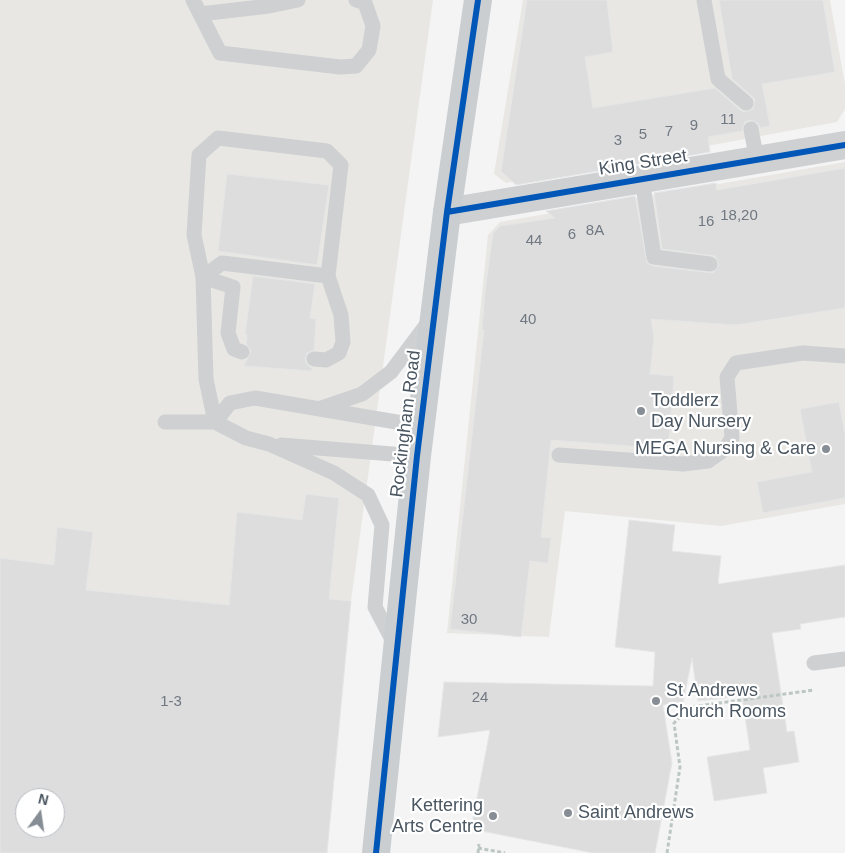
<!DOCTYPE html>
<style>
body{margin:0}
#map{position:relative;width:845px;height:853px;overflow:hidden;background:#f4f4f4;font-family:Arial,sans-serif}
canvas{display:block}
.north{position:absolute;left:15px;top:788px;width:50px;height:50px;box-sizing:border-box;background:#fff;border:1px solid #b7bbc0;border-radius:50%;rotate:14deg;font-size:14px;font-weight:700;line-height:20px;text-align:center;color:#4a5661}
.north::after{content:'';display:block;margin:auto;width:18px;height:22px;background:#868d94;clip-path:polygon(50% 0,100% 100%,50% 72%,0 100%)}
</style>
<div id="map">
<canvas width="845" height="853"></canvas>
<div class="north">N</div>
</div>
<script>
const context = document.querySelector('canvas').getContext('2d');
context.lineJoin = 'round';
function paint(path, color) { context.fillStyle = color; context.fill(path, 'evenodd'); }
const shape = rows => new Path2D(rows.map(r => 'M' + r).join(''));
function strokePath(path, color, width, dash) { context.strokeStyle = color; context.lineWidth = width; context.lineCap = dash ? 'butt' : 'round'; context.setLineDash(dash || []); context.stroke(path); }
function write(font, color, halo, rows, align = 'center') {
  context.font = font + ' Arial,sans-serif'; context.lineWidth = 4.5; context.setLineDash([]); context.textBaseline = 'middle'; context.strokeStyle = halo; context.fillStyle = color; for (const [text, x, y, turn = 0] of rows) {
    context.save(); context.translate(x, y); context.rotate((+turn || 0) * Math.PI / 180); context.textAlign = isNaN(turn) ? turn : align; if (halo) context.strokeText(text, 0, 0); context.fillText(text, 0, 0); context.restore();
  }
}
paint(shape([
 [0,0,433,0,351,601,327,853,0,853],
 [25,798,55,798,55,828,25,828],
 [523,0,830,0,845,85,845,109,837,122,506,183,494,174],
 [845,162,845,504,721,526,565,511,549,637,447,633,488,235,500,222]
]), '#e8e7e3');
const building = shape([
 [527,0,607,0,613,52,585,57,593,108,715,88,740,110,745,112,753,109,755,99,732,79,719,0,823,0,835,72,762,84,770,126,760,128,758,123,750,120,745,122,742,131,708,137,710,152,516,185,501,171,527,0],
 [845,168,845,308,736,325,651,319,654,337,650,374,674,376,668,449,551,440,541,537,551,538,548,563,530,561,521,637,450,629,484,330,482,330,485,291,493,233,500,226,555,218,546,211,635,196,647,263,653,266,713,273,719,265,715,256,662,249,654,193,716,183,717,190,845,168],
 [227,174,329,185,317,265,218,251,227,174],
 [253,276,315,284,310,318,316,319,314,350,307,353,305,359,306,363,312,368,312,371,244,366,251,351,246,344,247,335,245,334,253,276],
 [839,402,845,434,845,498,763,513,757,482,812,472,800,409,839,402],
 [306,494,339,498,329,599,351,601,327,853,0,853,0,558,54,565,57,527,93,532,86,590,229,605,237,512,302,520,306,494],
 [25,798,55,798,55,828,25,828,25,798],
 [629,520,675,525,672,551,721,556,718,584,845,565,845,617,800,624,801,629,772,633,787,732,794,731,799,762,763,768,767,793,714,801,707,757,750,750,742,696,698,701,692,658,683,703,663,705,672,763,655,853,593,853,471,829,490,730,438,737,444,682,653,686,655,652,615,647,629,520]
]);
paint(building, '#ddddde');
strokePath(building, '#e5e6e7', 1);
strokePath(shape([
 [478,848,505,853],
 [478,853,479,844],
 [667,853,680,767,674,723,691,707,814,690]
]), '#bcc7c4', 3, [4, 2.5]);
strokePath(shape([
 [193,0,220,53,340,67,356,66,369,50,373,26,365,3,356,0],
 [704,0,718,79,746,103],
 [200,14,269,6,298,0],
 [751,129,757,161],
 [642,179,654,257,710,264],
 [203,277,222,263,328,276,341,165,327,151,218,138,199,155,194,235,203,277,206,379,215,422],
 [203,277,233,287,228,333,234,349,242,352],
 [314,359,326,360,339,353,343,342,341,315,328,276],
 [321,408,362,394,391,372,430,320],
 [165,422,215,422,246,438,269,444,334,473,368,495,382,525,375,607,395,645],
 [215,422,230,403,255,398,420,426],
 [281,445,417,456],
 [559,455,683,464,708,461,725,449,732,438,727,377,736,363,803,353,845,356],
 [814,663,845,659]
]), '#ced0d2', 15);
strokePath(shape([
 [447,212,845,145]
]), '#ced0d2', 28);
strokePath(shape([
 [376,853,417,456,447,212,478,0]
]), '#caced1', 28);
strokePath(shape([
 [447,212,845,145],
 [376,853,417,456,447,212,478,0]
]), '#0057b8', 6);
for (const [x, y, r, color] of [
 [641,411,5,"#868d94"],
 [826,449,5,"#868d94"],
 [656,701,5,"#868d94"],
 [568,813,5,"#868d94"],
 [493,816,5,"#868d94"]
]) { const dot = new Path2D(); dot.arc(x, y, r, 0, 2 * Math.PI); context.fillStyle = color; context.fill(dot); strokePath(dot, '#fff', 2); }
write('15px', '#707881', null, [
 ["11",728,120],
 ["9",694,126],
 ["7",669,132],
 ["5",643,135],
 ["3",618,141],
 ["18,20",739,216],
 ["16",706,222],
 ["8A",595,231],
 ["6",572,235],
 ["44",534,241],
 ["40",528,320],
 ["30",469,620],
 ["24",480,698],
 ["1-3",171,702]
]);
write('18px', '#4a5661', '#fff', [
 ["King Street",643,163,-9],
 ["Rockingham Road",406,424,-83]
]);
write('18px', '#4a5661', '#fff', [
 ["Toddlerz",651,401],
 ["Day Nursery",651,422],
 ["MEGA Nursing & Care",816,449,"right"],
 ["St Andrews",666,691],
 ["Church Rooms",666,712],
 ["Kettering",483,806,"right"],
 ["Arts Centre",483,827,"right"],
 ["Saint Andrews",578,813]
], 'left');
</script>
